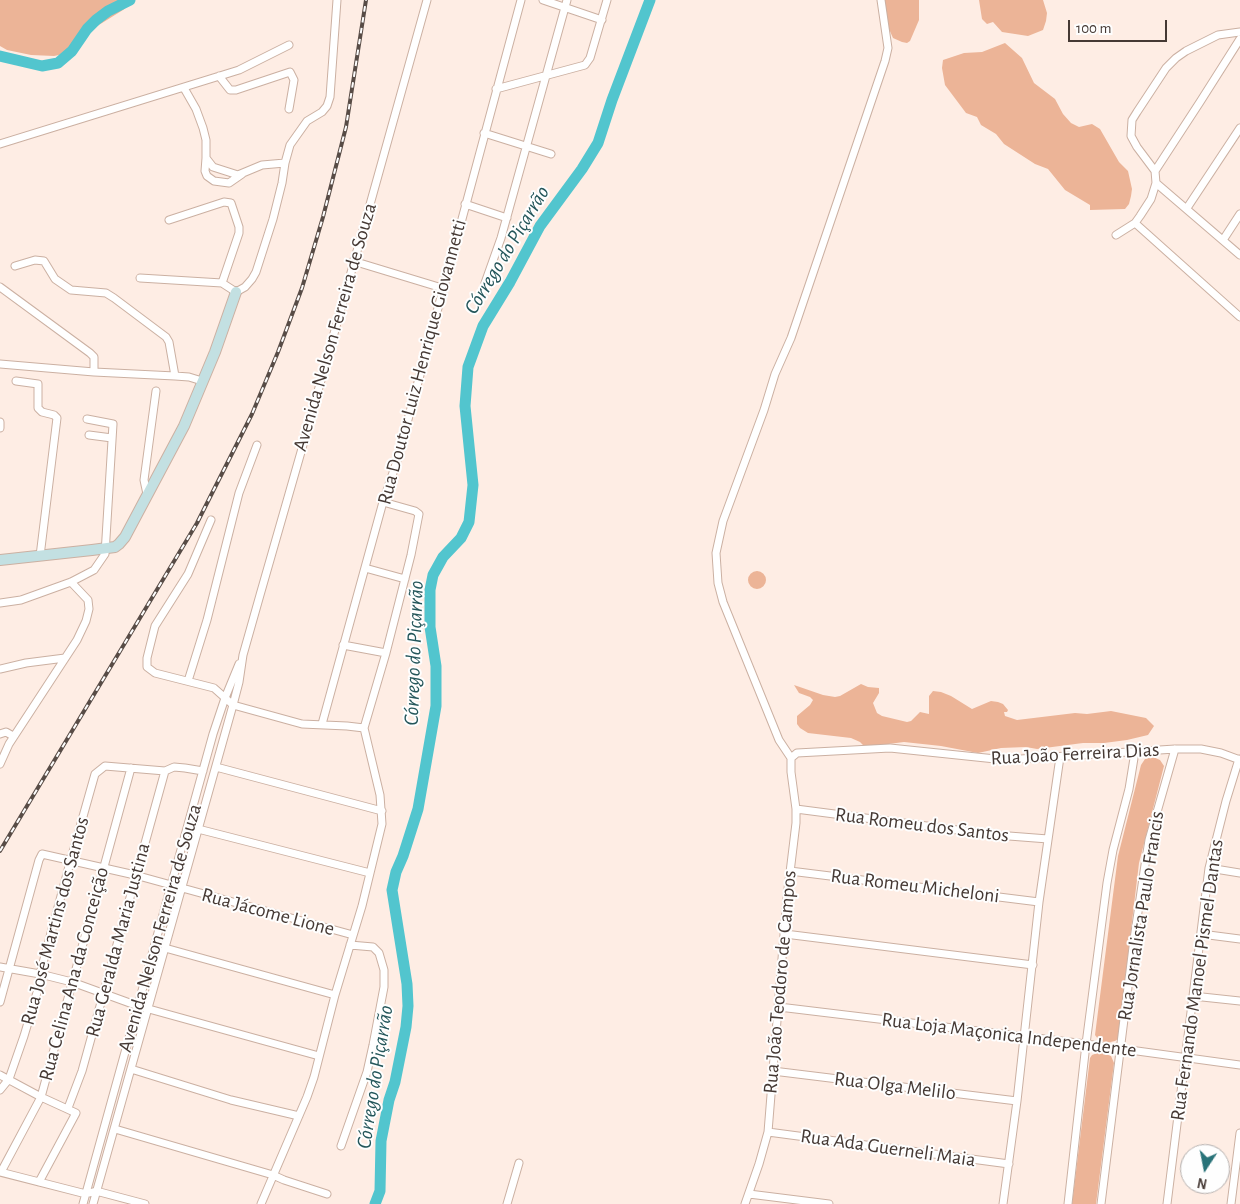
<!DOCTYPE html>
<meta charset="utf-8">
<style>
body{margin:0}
#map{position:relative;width:1240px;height:1204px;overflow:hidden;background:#feede4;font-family:"Alegreya Sans",sans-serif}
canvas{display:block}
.north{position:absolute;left:1180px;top:1144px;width:50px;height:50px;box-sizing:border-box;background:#fefefe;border:1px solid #b4afad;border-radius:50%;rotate:191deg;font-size:14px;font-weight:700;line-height:20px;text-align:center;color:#453934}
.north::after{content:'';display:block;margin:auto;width:18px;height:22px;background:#297379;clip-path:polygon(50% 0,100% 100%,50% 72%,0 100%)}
.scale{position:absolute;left:1068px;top:20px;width:99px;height:22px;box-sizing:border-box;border:2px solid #453934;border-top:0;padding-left:6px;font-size:15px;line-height:18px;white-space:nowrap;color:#453934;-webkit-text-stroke:4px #fefefe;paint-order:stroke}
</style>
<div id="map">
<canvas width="1240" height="1204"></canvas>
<div class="north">N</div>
<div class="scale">100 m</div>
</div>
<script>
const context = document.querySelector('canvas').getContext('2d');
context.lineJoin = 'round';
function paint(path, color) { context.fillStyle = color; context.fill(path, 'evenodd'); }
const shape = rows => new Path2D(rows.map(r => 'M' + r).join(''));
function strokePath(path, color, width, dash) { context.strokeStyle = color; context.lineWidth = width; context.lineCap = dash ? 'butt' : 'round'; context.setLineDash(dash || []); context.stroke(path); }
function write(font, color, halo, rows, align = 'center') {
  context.font = font + ' "Alegreya Sans",sans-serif'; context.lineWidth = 4; context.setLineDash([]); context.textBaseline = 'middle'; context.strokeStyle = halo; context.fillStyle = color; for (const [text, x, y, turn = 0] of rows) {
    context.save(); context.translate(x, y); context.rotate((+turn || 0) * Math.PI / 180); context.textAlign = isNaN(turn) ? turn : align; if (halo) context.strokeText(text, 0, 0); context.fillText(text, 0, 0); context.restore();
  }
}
paint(shape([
 [0,0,135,0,123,10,94,28,64,54,54,56,31,55,7,50,0,46],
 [884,0,919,0,919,20,910,41,907,43,902,42,893,38,889,29],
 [979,0,1043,0,1047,13,1046,21,1043,30,1028,36,1002,32,993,22,987,24,982,19],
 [1005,43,1022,58,1034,83,1055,99,1063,114,1071,123,1079,127,1092,124,1100,129,1119,162,1128,171,1132,189,1131,196,1129,204,1125,209,1090,210,1090,205,1065,190,1048,169,1035,164,1004,144,996,134,981,125,977,117,966,113,945,85,942,68,943,60,964,53,982,52],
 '748 580a9 9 0 1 1 18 0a9 9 0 1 1-18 0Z',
 [861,684,868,687,879,688,879,693,873,703,877,713,882,716,907,722,911,721,920,712,929,714,929,696,933,691,941,692,951,696,972,709,991,701,998,702,1003,704,1008,710,1007,712,1004,712,1005,716,1017,720,1075,713,1087,714,1111,711,1146,718,1154,726,1148,735,1127,740,1104,743,1083,743,1037,749,1026,747,1001,748,978,753,941,746,904,742,865,747,860,742,851,738,808,733,800,728,797,724,797,716,810,705,813,700,810,697,799,693,794,685,823,695,835,697,840,696],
 [1153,757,1160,760,1164,766,1139,863,1118,1039,1115,1041,1106,1043,1098,1039,1095,1035,1118,856,1141,765,1145,759],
 [1100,1052,1111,1056,1114,1063,1096,1204,1072,1204,1090,1058,1092,1055]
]), '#ecb497');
strokePath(shape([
 [0,56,42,66,58,63,72,51,87,29,96,20,108,11,130,0],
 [375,1204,380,1191,381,1141,389,1100,395,1082,406,1027,408,1006,407,984,392,890,396,872,403,856,418,809,436,706,436,666,430,627,430,590,433,575,443,557,461,538,469,522,473,485,465,406,468,367,483,326,510,282,540,226,582,169,598,143,612,100,650,0]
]), '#52c5ce', 11);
const street = shape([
 [543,0,602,20],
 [219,76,230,90,236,90,290,72,294,80,289,109],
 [184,88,196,109,203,128,206,140,206,158,213,167,238,175,262,165,285,163],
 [496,89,585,65,590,58,607,0],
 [484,133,551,154],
 [0,144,239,70,289,45],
 [206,158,205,171,207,176,214,181,229,183,242,174],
 [1155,171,1200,102,1240,39],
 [1156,183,1240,255],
 [465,204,507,218],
 [1187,208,1240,128],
 [169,220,224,202,231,203,239,227,239,233,222,283],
 [1135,223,1240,317],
 [1116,235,1135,223,1140,216,1151,199,1156,183,1155,171,1137,147,1131,136,1132,120,1137,112,1166,68,1176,58,1186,51,1218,35,1240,32],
 [1223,240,1240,214],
 [353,261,442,288],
 [15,266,35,260,44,261,55,279,71,290,106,293,114,298,166,337,169,342,175,376],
 [140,278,222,283,236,292,245,287,252,279,256,272,273,219,282,183,285,163,290,145,307,121,322,112,327,106,330,97,337,0],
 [485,283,501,238,567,0],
 [0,287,90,353,94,357,94,372],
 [0,364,94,372,175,376,189,377,202,381],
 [16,381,38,384,38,408,42,412,54,415,57,418,40,556],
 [0,422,0,428],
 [89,435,112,438],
 [147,494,144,480,156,391],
 [211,520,188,574,155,626,147,658,147,667,155,673,214,688,233,705,302,724,347,726,364,728],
 [365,568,405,579],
 [0,603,21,600,71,582,94,570,105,554,113,424,87,419],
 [343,645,386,653],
 [0,669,26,663,65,658],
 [188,681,207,620,239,493,257,445],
 [322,724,383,502,396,464,521,0],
 [0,734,6,732,13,736],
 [791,758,779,740,723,602,718,583,716,553,723,521,764,410,775,374,791,338,885,61,888,48,881,0],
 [791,758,797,753,890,748,1005,760,1175,749,1201,749,1221,753,1240,760],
 [0,764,9,744,77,640,86,621,89,609,88,600,71,582],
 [216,767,382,811],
 [796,809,996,835,1048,839],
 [198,829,370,873],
 [1209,868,1240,873],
 [790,871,1039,902],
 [785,934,1033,965],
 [1201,934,1240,939],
 [165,948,335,995],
 [0,967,40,974,72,982,138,1006,319,1056],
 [1193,996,1240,1001],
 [0,1002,39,860,42,854,135,875,353,935],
 [779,1007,1086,1044,1240,1065],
 [131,1069,231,1100,299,1116],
 [773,1071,1017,1101],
 [0,1075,41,1097,76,1113,39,1182],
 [0,1090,9,1079,24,1036,38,989,40,974,71,859,95,774,105,766,165,771,174,767,185,768,203,771],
 [68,1108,82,1071,165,771],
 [115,1129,273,1175,284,1180,327,1194],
 [768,1132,1009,1164],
 [341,1146,367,1072,373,1045,384,987,384,970,379,953,373,947,350,945],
 [0,1172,86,1194,96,1191,145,1204],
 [1,1172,41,1097,131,768],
 [749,1194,829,1204],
 [83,1204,213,734,225,698,239,664],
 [93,1204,233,705,239,682,243,655,260,595,301,452,427,0],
 [261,1204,307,1097,314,1077,335,995,362,906,382,824,380,795,364,728,386,653,411,555,419,514,415,511,383,502],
 [507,1204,519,1163],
 [745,1204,759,1164,768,1132,787,897,796,823,796,809,791,772,791,758],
 [1003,1204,1017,1101,1039,902,1060,757],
 [1068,1204,1086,1044,1107,883,1113,850,1129,789,1135,752],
 [1101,1204,1134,939,1145,865,1149,840,1175,749],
 [1167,1204,1209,868,1226,801,1239,759],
 [1231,1204,1240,1133]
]);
const secondary = shape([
 [0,560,92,550,115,547,119,544,125,537,184,426,215,352,236,292]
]);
strokePath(street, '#cbb0a2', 9);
strokePath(secondary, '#cbb0a2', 12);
strokePath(street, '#fff', 7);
strokePath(secondary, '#c3e0e2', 10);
const rail = shape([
 [0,851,197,523,252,414,278,352,302,288,323,217,346,127,366,0]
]);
strokePath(rail, '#584c46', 4);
strokePath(rail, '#fefefe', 2, [5.5]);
write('20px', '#453934', '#fefefe', [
 ["Avenida Nelson Ferreira de Souza",335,327,-74],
 ["Rua Doutor Luiz Henrique Giovannetti",422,362,-75],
 ["Rua João Ferreira Dias",1075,754,-3],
 ["Rua Romeu dos Santos",922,825,7],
 ["Rua Romeu Micheloni",915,886,7],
 ["Rua Jácome Lione",268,912,15],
 ["Rua Jornalista Paulo Francis",1141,916,-81],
 ["Rua José Martins dos Santos",55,921,-75],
 ["Avenida Nelson Ferreira de Souza",160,928,-74],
 ["Rua Geralda Maria Justina",118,940,-75],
 ["Rua Celina Ana da Conceição",74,974,-75],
 ["Rua Fernando Manoel Pismel Dantas",1197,980,-82],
 ["Rua João Teodoro de Campos",780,982,-85],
 ["Rua Loja Maçonica Independente",1009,1035,7],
 ["Rua Olga Melilo",895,1086,7],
 ["Rua Ada Guerneli Maia",888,1148,8]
]);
write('italic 21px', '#24565a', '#fefefe', [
 ["Córrego do Piçarrão",507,250,-59],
 ["Córrego do Piçarrão",414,653,-88],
 ["Córrego do Piçarrão",375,1077,-81]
]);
</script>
